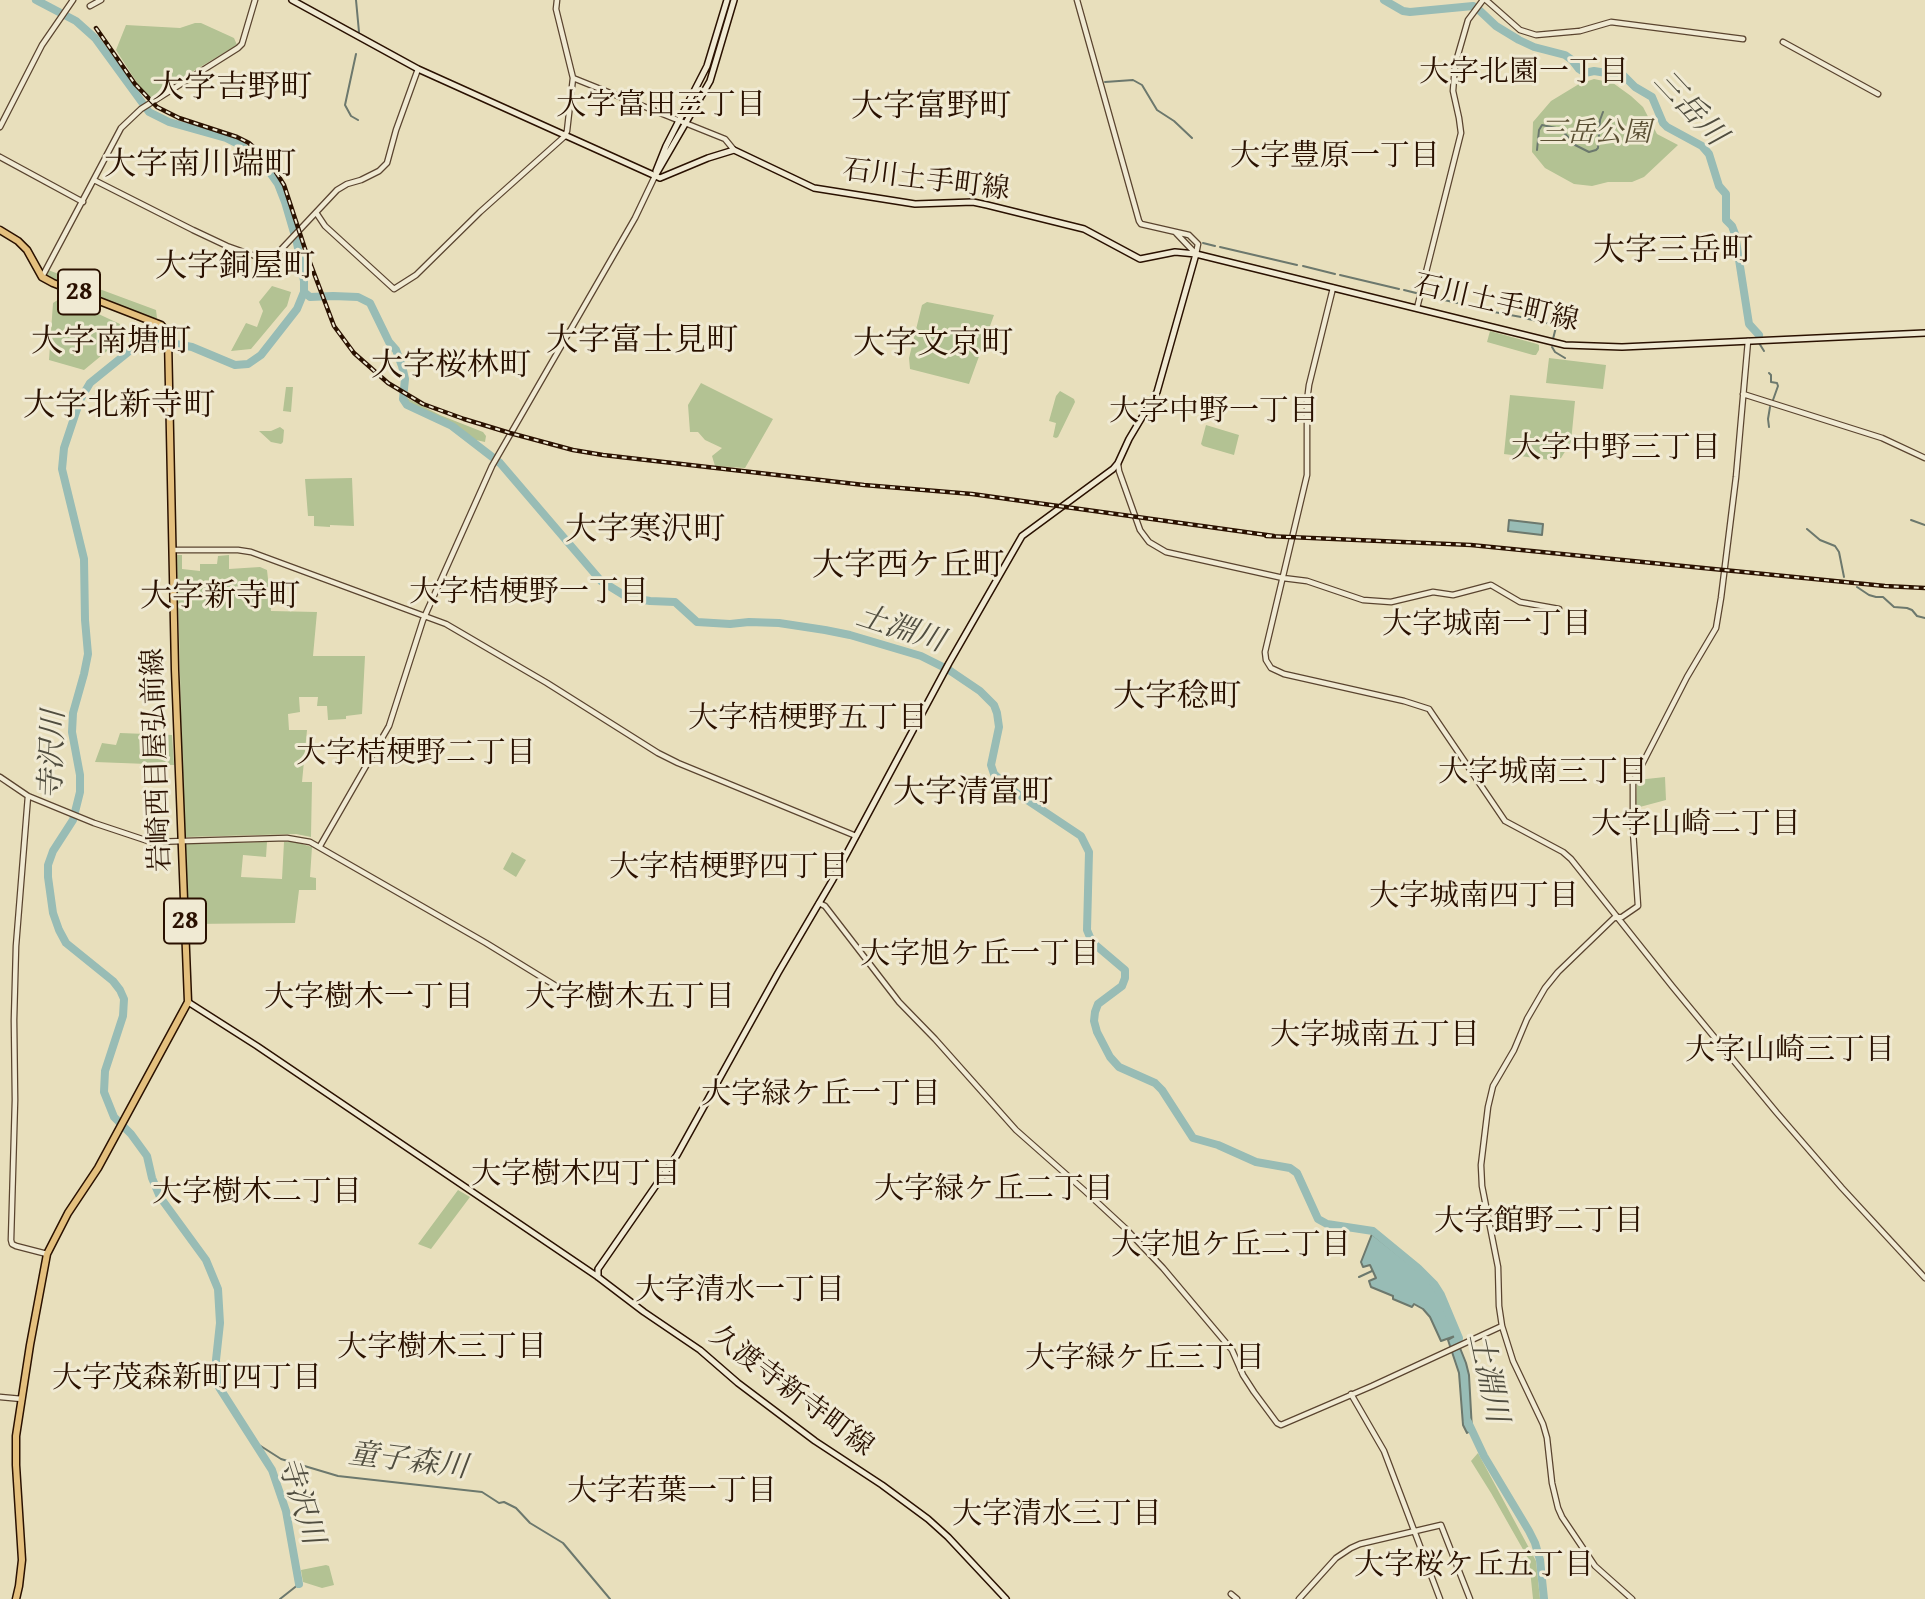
<!DOCTYPE html>
<meta charset="utf-8">
<style>
body{margin:0}
canvas{display:block;background:#e8dfbc}
</style>
<canvas width="1925" height="1599"></canvas>
<script>
const context = document.querySelector('canvas').getContext('2d');
context.lineJoin = 'round';
function paint(path, color) { context.fillStyle = color; context.fill(path, 'evenodd'); }
const shape = rows => new Path2D(rows.map(r => 'M' + r).join(''));
function strokePath(path, color, width, dash) { context.strokeStyle = color; context.lineWidth = width; context.lineCap = dash ? 'butt' : 'round'; context.setLineDash(dash || []); context.stroke(path); }
function write(font, color, halo, rows, align = 'center') {
  context.font = font + ' "Gentium Book Plus","Noto Serif JP",serif'; context.lineWidth = 6; context.setLineDash([]); context.textBaseline = 'middle'; context.strokeStyle = halo; context.fillStyle = color; for (const [text, x, y, turn = 0] of rows) {
    context.save(); context.translate(x, y); context.rotate((+turn || 0) * Math.PI / 180); context.textAlign = isNaN(turn) ? turn : align; if (halo) context.strokeText(text, 0, 0); context.fillText(text, 0, 0); context.restore();
  }
}
paint(shape([
 [195,23,201,23,234,38,237,45,177,81,151,99,139,86,116,50,126,25,180,28],
 [1594,79,1613,83,1631,96,1643,107,1657,134,1678,145,1644,177,1632,182,1608,182,1592,186,1574,184,1545,168,1532,152,1533,122,1551,101,1579,84],
 [48,270,156,310,157,318,154,319,54,280,46,276],
 [272,286,291,292,287,306,251,349,231,351,246,323,257,327,263,311,259,302],
 [62,297,120,324,114,341,107,351,84,370,49,360,53,303],
 [927,302,994,315,969,384,910,369,909,358,922,305],
 [1490,331,1537,344,1539,345,1539,350,1536,355,1533,355,1487,342],
 [1549,358,1606,365,1603,389,1546,383],
 [701,383,773,419,745,468,715,466,712,456,722,448,705,440,698,432,690,432,688,405],
 [286,387,293,387,291,412,283,411],
 [1060,391,1074,399,1075,402,1058,437,1056,438,1053,437,1056,423,1049,421,1056,396],
 [1510,395,1575,401,1571,442,1561,458,1551,460,1504,454],
 [407,398,440,415,483,432,486,436,485,442,476,440,451,423,416,407,407,400],
 [1206,425,1239,435,1234,455,1203,446,1201,444],
 [280,427,284,430,283,442,281,444,271,442,259,431,271,431],
 [352,478,354,526,330,525,330,527,314,526,314,516,308,516,305,479],
 [177,555,182,555,182,569,200,571,200,564,217,564,218,556,229,555,229,569,260,567,267,570,269,588,263,588,263,597,270,599,271,611,317,612,313,656,365,656,362,714,346,716,346,719,328,720,327,706,317,706,318,697,299,697,300,712,288,714,289,730,307,730,302,782,312,782,311,837,296,834,186,837,184,835],
 [120,733,172,735,174,765,95,762,102,743,116,745],
 [1665,777,1666,800,1636,808,1637,780],
 [267,842,266,857,243,855,241,877,282,879,284,842,295,842,312,847,310,877,316,878,316,890,299,890,295,923,188,924,186,844],
 [512,852,526,860,516,877,503,869],
 [458,1190,470,1197,431,1249,418,1244],
 [1478,1453,1536,1561,1540,1599,1533,1599,1529,1560,1491,1493,1471,1461],
 [326,1565,329,1566,334,1585,322,1588,303,1582,301,1570]
]), '#b3c293');
const water = shape([
 [1509,520,1543,524,1542,535,1508,531,1509,520],
 [1372,1234,1425,1276,1441,1298,1456,1335,1458,1334,1461,1342,1460,1348,1466,1363,1469,1375,1472,1430,1467,1433,1463,1425,1459,1373,1448,1340,1455,1336,1441,1341,1430,1317,1423,1309,1414,1304,1412,1307,1393,1299,1393,1296,1371,1287,1369,1281,1376,1278,1370,1265,1363,1267,1361,1262,1372,1234]
]);
paint(water, '#98bcb5');
strokePath(water, '#6c786d', 2);
strokePath(shape([
 [356,0,359,32],
 [356,54,345,105,351,116,358,120],
 [1105,82,1133,80,1142,85,1157,110,1174,121,1192,138],
 [1537,150,1539,130,1542,125,1561,129,1575,145,1589,152,1596,150,1598,148,1600,120,1603,112],
 [1203,243,1215,246],
 [1220,247,1297,265],
 [1303,266,1335,274],
 [1340,275,1399,289],
 [1404,290,1416,293],
 [1423,295,1457,303],
 [1460,303,1491,311],
 [1494,312,1521,317],
 [1524,318,1551,324,1556,327,1553,339],
 [1759,343,1764,351],
 [1552,347,1555,352,1565,358],
 [1769,373,1771,375,1771,382,1777,383,1778,386,1773,400],
 [1769,427,1768,419,1770,407],
 [1911,520,1925,525],
 [1807,529,1820,540,1835,546,1839,552,1844,577],
 [1857,587,1869,595,1876,597,1883,597,1894,607,1907,608,1912,610,1917,616,1925,618],
 [1359,1277,1372,1271],
 [256,1443,281,1459,338,1476,482,1492,499,1503,504,1502,516,1508,530,1523,563,1543,610,1599],
 [280,1599,299,1584]
]), '#6c786d', 2);
strokePath(shape([
 [36,0,76,21,95,38,149,112,169,122,226,138,242,146,266,167,278,184,285,202,297,243,304,281,304,292,297,309,261,355,248,364,235,365,192,347,176,344,145,343,137,345,90,383,80,400,64,448,62,469,84,559,85,620,88,654,84,674,73,713,72,732,80,775,80,792,73,820,53,851,48,865,48,877,53,913,59,930,66,943,113,981,120,990,124,999,123,1016,105,1071,104,1092,114,1117,131,1134,147,1156,152,1178,160,1197,206,1260,218,1289,220,1323,216,1360,217,1384,272,1470,286,1511,299,1584],
 [1384,0,1403,11,1410,12,1473,6],
 [1479,10,1496,26,1519,40,1534,47,1565,55,1572,60,1579,69,1585,73,1594,71,1619,75],
 [1624,76,1635,87,1652,97,1663,123,1667,127,1702,146,1709,154,1719,186,1726,194,1726,220,1732,226,1735,234,1749,324,1759,335],
 [304,292,310,297,333,296,358,297,370,303,389,342,396,350,402,366,405,379,403,399,407,405,452,426,500,463,601,581,627,597,650,601,675,602,697,622,730,624,749,622,779,623,825,630,850,635,921,656,949,670,980,691,994,705,997,713,999,727,991,765,994,774,1009,788,1081,836,1089,852,1087,930,1092,942,1125,970,1125,978,1122,986,1098,1004,1095,1012,1094,1021,1097,1032,1110,1057,1119,1067,1155,1083,1162,1090,1193,1138,1218,1145,1256,1162,1290,1168,1297,1173,1318,1219,1327,1224,1373,1231,1418,1268,1434,1284,1441,1295,1459,1338,1458,1344],
 [1468,1422,1484,1456,1529,1531,1535,1543,1540,1560,1544,1599]
]), '#98bcb5', 8);
const tertiary = shape([
 [1077,0,1139,221,1141,224,1189,235,1198,244,1196,254],
 [1486,0,1520,30,1536,35,1580,31,1611,22,1743,39],
 [90,6,101,0],
 [1783,42,1878,94],
 [573,78,725,139,734,150],
 [0,127,42,45,73,0],
 [0,157,83,202],
 [94,180,193,230,227,246,272,262,275,256,337,190,347,184,361,180,379,171,387,163,396,130,418,69],
 [317,214,325,226,394,289,416,275,480,212,565,136,567,131,573,78,556,9,557,0],
 [1176,233,1196,254],
 [42,277,121,128,141,109,238,48,242,44,255,0],
 [1333,288,1309,385,1307,401,1307,475,1265,652,1266,660,1271,668,1284,674,1404,701,1429,709,1505,821,1563,852,1571,859,1672,986,1777,1113,1842,1188,1925,1278],
 [1417,308,1461,133,1459,118,1453,91,1455,65,1468,20,1483,0],
 [1743,394,1882,438,1925,458],
 [1118,464,1119,471,1140,530,1149,542,1166,552,1283,578,1307,581,1363,600,1391,602,1433,592,1453,595,1491,585,1520,602,1559,609],
 [173,550,238,550,251,552,446,624,547,683,658,753,678,763,856,836],
 [0,777,28,796,94,823,151,842,287,838,310,842,486,943,556,986],
 [28,796,16,946,14,1020,15,1100,11,1240,12,1244,16,1246,47,1254],
 [320,846,389,726,423,620,492,466,635,218,655,176],
 [819,903,825,906,899,1002,935,1039,1016,1130,1085,1191,1125,1228,1163,1268,1232,1350,1243,1375,1254,1392,1277,1423,1281,1425,1372,1386,1502,1326],
 [1351,1394,1384,1451,1440,1599],
 [0,1397,22,1399],
 [1231,1594,1237,1599],
 [1299,1599,1336,1558,1351,1548,1360,1544,1441,1525,1470,1599],
 [1632,1599,1595,1566,1562,1517,1558,1508,1552,1483,1547,1438,1543,1424,1513,1361,1502,1326,1499,1306,1498,1267,1482,1186,1481,1165,1488,1107,1493,1086,1514,1050,1527,1019,1545,988,1558,972,1614,918,1622,917,1638,906,1633,831,1633,782,1687,677,1716,628,1721,598,1736,477,1748,341]
]);
const secondary = shape([
 [292,0,418,69,660,178,708,158,734,150,814,188,915,204,973,202,987,205,1084,229,1140,259,1175,252,1196,254,1565,345,1622,347,1925,333],
 [656,171,666,146,707,66,727,0],
 [655,176,710,81,734,0],
 [188,1002,257,1046,598,1277,644,1312,700,1350,738,1383,815,1441,882,1485,928,1519,948,1537,1006,1599],
 [598,1277,598,1269,677,1155,778,973,832,881,949,663,1022,536,1113,469,1118,463,1129,439,1157,392,1196,254]
]);
const primary = shape([
 [0,230,18,241,27,250,42,277,53,283,161,325,166,331,168,338,175,670,188,1002,98,1168,68,1213,47,1254,30,1345,16,1436,16,1465,22,1560,19,1586,16,1599]
]);
strokePath(tertiary, '#5a442f', 7);
strokePath(secondary, '#2a1100', 8);
strokePath(primary, '#2a1100', 9);
strokePath(tertiary, '#f0ead3', 4.5);
strokePath(secondary, '#f0ead3', 5);
strokePath(primary, '#e4c07e', 6);
const rail = shape([
 [96,28,135,84,157,107,179,118,237,137,249,143,269,161,284,185,306,252,334,326,354,353,388,383,423,404,464,419,510,433,573,450,603,455,864,485,972,494,1274,536],
 [1266,536,1471,545,1885,586,1925,588]
]);
strokePath(rail, '#2a1100', 4.5);
strokePath(rail, '#f0ead3', 2, [5]);
for (const [x, y, w] of [
 [79,292,42],
 [185,921,42]
]) { const box = new Path2D(); box.roundRect(x - w / 2, y - 22.5, w, 45, 5); context.fillStyle = '#f0ead3'; context.fill(box); strokePath(box, '#2a1100', 2); }
write('bold 26px', '#2a1100', null, [
 ["28",79,292],
 ["28",185,921]
]);
write('italic 28px', '#5a4f33', '#f0ead3', [
 ["三岳公園",1595,134]
]);
write('28px', '#2a1100', '#f0ead3', [
 ["石川土手町線",926,181,7],
 ["石川土手町線",1496,304,13],
 ["岩崎西目屋弘前線",158,760,-92],
 ["久渡寺新寺町線",791,1392,37]
]);
write('30px', '#2a1100', '#f0ead3', [
 ["大字北園一丁目",1524,73],
 ["大字富田三丁目",661,106],
 ["大字豊原一丁目",1335,157],
 ["大字中野一丁目",1214,412],
 ["大字中野三丁目",1616,449],
 ["大字桔梗野一丁目",529,593],
 ["大字城南一丁目",1487,625],
 ["大字桔梗野五丁目",808,719],
 ["大字桔梗野二丁目",416,754],
 ["大字城南三丁目",1543,773],
 ["大字山崎二丁目",1696,825],
 ["大字桔梗野四丁目",729,868],
 ["大字城南四丁目",1474,897],
 ["大字旭ケ丘一丁目",980,955],
 ["大字樹木一丁目",369,998],
 ["大字樹木五丁目",630,998],
 ["大字城南五丁目",1375,1036],
 ["大字山崎三丁目",1790,1051],
 ["大字緑ケ丘一丁目",821,1095],
 ["大字樹木四丁目",576,1175],
 ["大字緑ケ丘二丁目",994,1190],
 ["大字樹木二丁目",257,1193],
 ["大字館野二丁目",1539,1222],
 ["大字旭ケ丘二丁目",1231,1246],
 ["大字清水一丁目",740,1291],
 ["大字樹木三丁目",442,1348],
 ["大字緑ケ丘三丁目",1145,1359],
 ["大字茂森新町四丁目",187,1379],
 ["大字若葉一丁目",672,1492],
 ["大字清水三丁目",1057,1515],
 ["大字桜ケ丘五丁目",1474,1566]
]);
write('italic 30px', '#504d3f', '#f0ead3', [
 ["三岳川",1689,109,47],
 ["土淵川",900,630,18],
 ["寺沢川",54,755,-88],
 ["土淵川",1487,1378,78],
 ["童子森川",408,1462,7],
 ["寺沢川",299,1501,72]
]);
write('32px', '#2a1100', '#f0ead3', [
 ["大字吉野町",232,89],
 ["大字富野町",931,108],
 ["大字南川端町",200,166],
 ["大字三岳町",1673,252],
 ["大字銅屋町",235,268],
 ["大字富士見町",642,342],
 ["大字南塘町",111,343],
 ["大字文京町",933,345],
 ["大字桜林町",451,367],
 ["大字北新寺町",119,407],
 ["大字寒沢町",645,531],
 ["大字西ケ丘町",908,567],
 ["大字新寺町",220,598],
 ["大字稔町",1177,698],
 ["大字清富町",973,794]
]);
</script>
